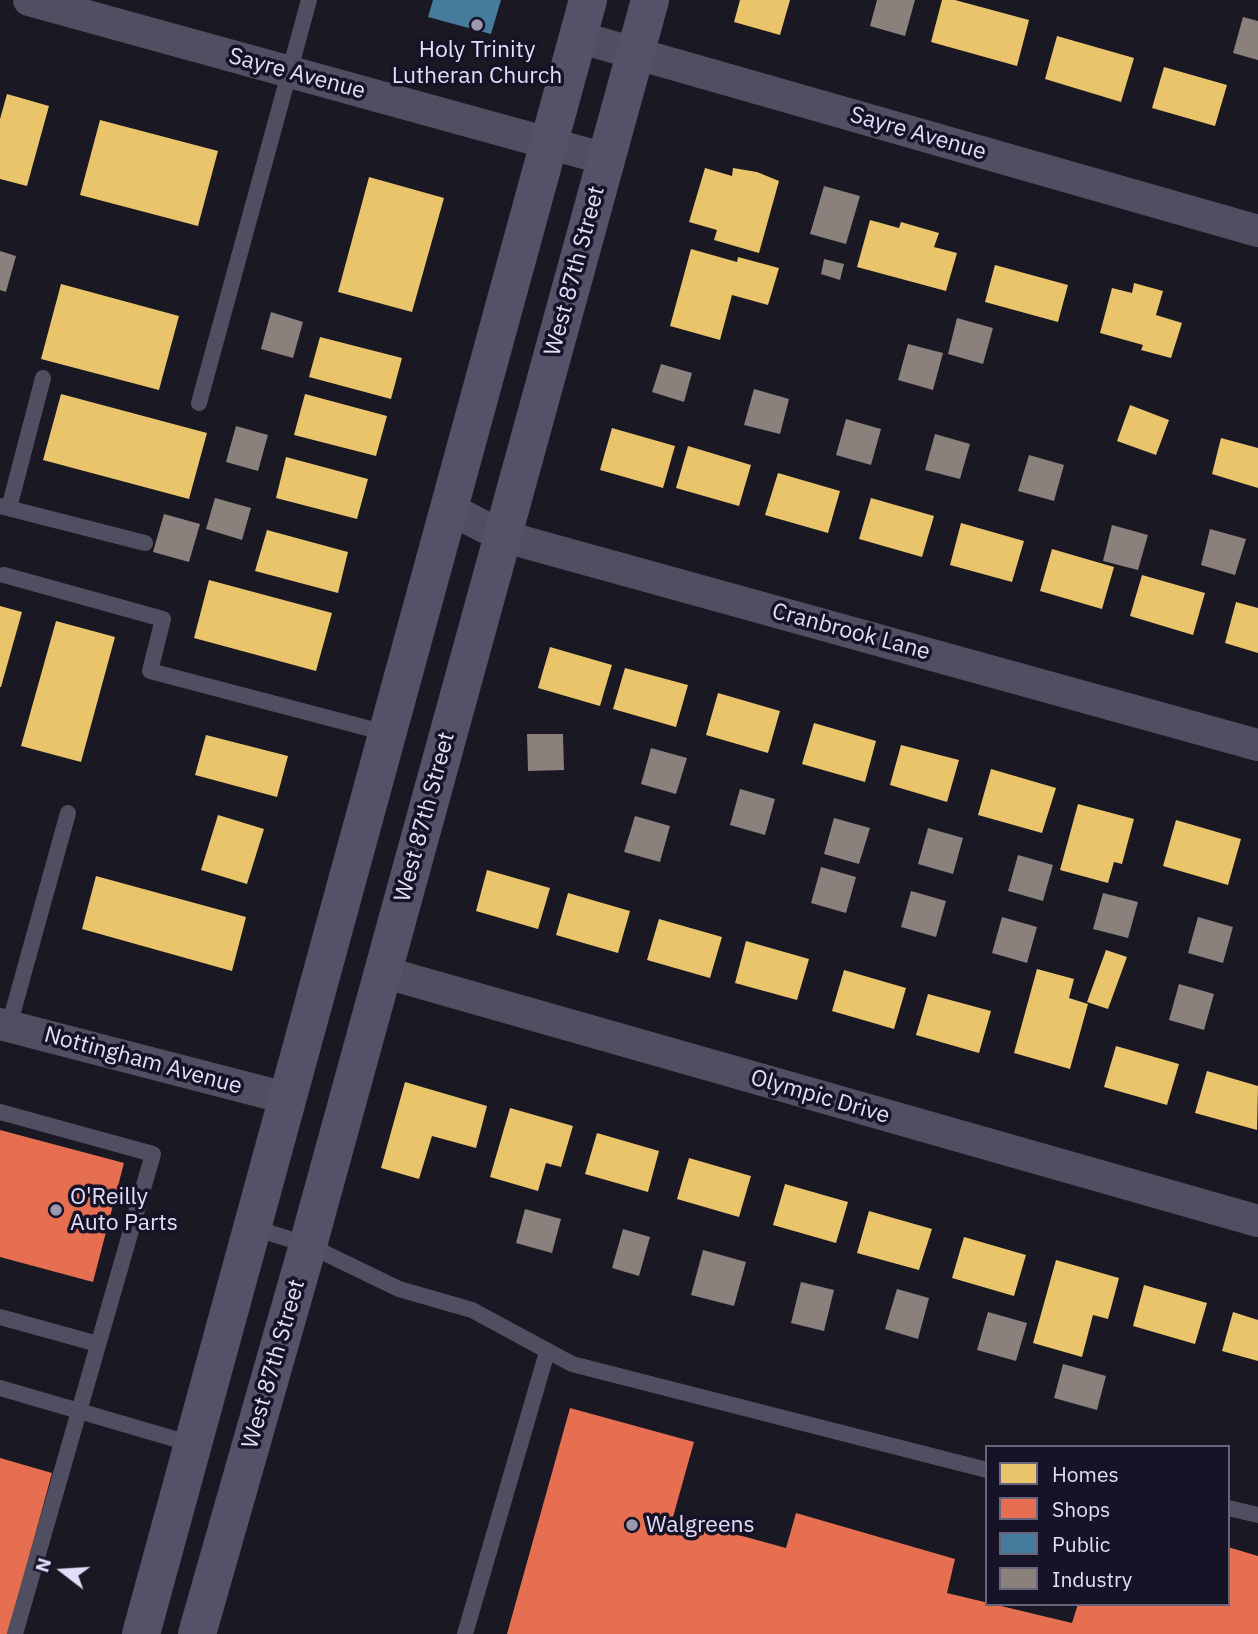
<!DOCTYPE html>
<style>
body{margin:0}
#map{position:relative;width:1258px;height:1634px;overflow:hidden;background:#1a1822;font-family:"IBM Plex Sans",sans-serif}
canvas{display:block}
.legend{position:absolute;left:985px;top:1445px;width:245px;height:161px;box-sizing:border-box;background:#171327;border:2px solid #68647c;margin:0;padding:9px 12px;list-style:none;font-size:21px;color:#e2ddfb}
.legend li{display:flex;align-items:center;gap:14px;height:35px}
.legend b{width:35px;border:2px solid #68647c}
.north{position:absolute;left:28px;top:1536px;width:70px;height:70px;-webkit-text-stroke:5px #171327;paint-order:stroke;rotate:287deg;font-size:19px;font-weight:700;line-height:28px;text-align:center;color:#e2ddfb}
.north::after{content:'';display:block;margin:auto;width:24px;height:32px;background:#e2ddfb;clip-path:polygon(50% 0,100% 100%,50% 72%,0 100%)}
</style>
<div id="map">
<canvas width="1258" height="1634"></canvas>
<ul class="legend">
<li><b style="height:19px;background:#e9c46a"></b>Homes</li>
<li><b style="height:19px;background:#e76f51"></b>Shops</li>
<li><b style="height:19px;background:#457b9d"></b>Public</li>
<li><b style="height:19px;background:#8a817c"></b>Industry</li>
</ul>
<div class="north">N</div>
</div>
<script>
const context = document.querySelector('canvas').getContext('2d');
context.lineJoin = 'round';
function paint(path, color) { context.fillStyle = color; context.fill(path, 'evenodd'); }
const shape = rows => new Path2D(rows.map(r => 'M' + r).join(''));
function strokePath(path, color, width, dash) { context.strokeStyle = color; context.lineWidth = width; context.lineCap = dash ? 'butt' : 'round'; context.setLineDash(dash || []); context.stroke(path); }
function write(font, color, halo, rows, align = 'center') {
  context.font = font + ' "IBM Plex Sans",sans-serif'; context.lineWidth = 7; context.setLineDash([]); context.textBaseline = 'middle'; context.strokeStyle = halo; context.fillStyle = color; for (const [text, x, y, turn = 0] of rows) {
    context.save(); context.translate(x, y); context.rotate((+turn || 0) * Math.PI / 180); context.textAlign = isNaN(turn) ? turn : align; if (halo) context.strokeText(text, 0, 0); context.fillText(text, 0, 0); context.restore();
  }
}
paint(shape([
 [740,0,790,0,780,35,734,22],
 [942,0,955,0,1029,20,1017,66,931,42],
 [1057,36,1134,58,1121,102,1045,79],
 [1164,67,1227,85,1215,126,1152,108],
 [7,94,49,106,27,186,0,179,0,119],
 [100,120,218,151,198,226,80,195],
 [705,168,732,176,733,168,757,172,779,181,759,253,714,240,717,230,689,222],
 [369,177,444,198,412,312,338,292],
 [870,220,899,228,901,222,939,233,934,247,957,253,946,291,857,267],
 [691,249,737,262,738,257,779,268,768,305,732,295,720,340,670,326],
 [995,265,1068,285,1058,322,985,302],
 [1134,283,1163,291,1156,315,1182,323,1171,358,1141,350,1143,345,1100,333,1112,288,1132,293],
 [61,284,179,316,159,390,41,359],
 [320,337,402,358,391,399,309,377],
 [61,394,207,433,189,499,43,460],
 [305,394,387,416,376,456,294,435],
 [1130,405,1169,420,1156,455,1117,441],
 [612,428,675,446,663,488,600,470],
 [1221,438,1258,448,1258,488,1212,474],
 [688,446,751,465,739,506,676,488],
 [286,457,368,479,357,519,276,498],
 [778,473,840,491,828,533,765,515],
 [871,498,934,516,922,557,859,539],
 [961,523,1024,541,1012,582,950,565],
 [267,530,348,552,338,593,255,571],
 [1052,549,1114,567,1102,609,1040,591],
 [1142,575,1205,593,1193,635,1130,616],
 [209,580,332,613,316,671,194,638],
 [1236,602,1258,608,1258,653,1225,643],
 [0,606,22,612,1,687,0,687],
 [56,621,115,637,81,762,21,746],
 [550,647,612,665,600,706,538,688],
 [625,668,688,685,676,727,613,709],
 [718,693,780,711,768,753,706,735],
 [814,723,876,741,865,782,802,764],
 [206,735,288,756,277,797,195,775],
 [901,745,959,760,947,802,890,785],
 [991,769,1056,788,1042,833,978,815],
 [1078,804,1134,819,1122,864,1114,862,1108,883,1060,870],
 [218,815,264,829,247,884,201,870],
 [1176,820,1241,839,1228,885,1163,866],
 [487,870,550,888,538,929,476,911],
 [96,876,246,917,232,971,82,929],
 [568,893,630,911,618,953,556,935],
 [659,919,722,937,710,978,647,960],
 [746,941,809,959,797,1000,735,983],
 [1106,950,1127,957,1108,1009,1087,1002],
 [1037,969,1074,979,1069,998,1088,1004,1070,1069,1014,1053],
 [844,970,906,988,894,1029,832,1011],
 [928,994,991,1011,979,1053,916,1035],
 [1116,1046,1179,1064,1167,1105,1104,1087],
 [1207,1071,1258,1086,1257,1130,1195,1113],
 [405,1082,487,1106,476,1148,432,1136,419,1179,381,1168],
 [510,1108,573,1126,561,1167,546,1163,538,1191,490,1177],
 [597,1133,659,1151,648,1192,585,1174],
 [689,1158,751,1176,739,1217,677,1199],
 [785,1184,848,1202,836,1243,773,1225],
 [869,1211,932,1229,919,1270,857,1253],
 [964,1237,1026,1255,1014,1296,952,1278],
 [1056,1260,1119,1278,1108,1319,1093,1315,1082,1357,1033,1343],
 [1144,1285,1207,1303,1195,1344,1133,1326],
 [1233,1312,1258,1320,1258,1361,1222,1351]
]), '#e9c46a');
paint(shape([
 [0,1130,124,1163,93,1282,0,1257],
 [570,1408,694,1442,673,1517,786,1548,796,1513,955,1559,947,1593,1072,1623,1078,1604,1228,1604,1228,1547,1258,1556,1258,1634,507,1634],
 [0,1458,52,1473,8,1634,0,1634]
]), '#e76f51');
paint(shape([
 [433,0,501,0,491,34,428,17]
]), '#457b9d');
paint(shape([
 [877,0,915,0,905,36,870,26],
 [1243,17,1258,21,1258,60,1233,53],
 [824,186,860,196,846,244,810,234],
 [0,251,16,256,6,292,0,290],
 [824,259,844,264,840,280,821,274],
 [271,312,303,322,293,358,261,349],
 [957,318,993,328,983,364,948,354],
 [908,344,943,353,933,390,898,380],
 [661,364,692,373,684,402,652,392],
 [754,389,789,399,780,434,744,425],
 [846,419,881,429,871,465,836,455],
 [236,426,268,435,258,471,226,462],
 [935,434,970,444,960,479,925,470],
 [1029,455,1064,465,1054,501,1018,491],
 [215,498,251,508,242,540,206,529],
 [164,514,200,524,189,562,153,552],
 [1112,525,1148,535,1138,570,1103,561],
 [1210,529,1246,539,1235,575,1201,565],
 [527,734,563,734,564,770,528,771],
 [651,748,687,758,676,794,641,784],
 [740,789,775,799,765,835,730,825],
 [635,816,670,826,660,862,624,852],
 [834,818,870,828,859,864,824,854],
 [928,828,963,838,953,874,918,864],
 [1018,855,1053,865,1043,901,1008,891],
 [821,867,856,877,846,913,811,903],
 [911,891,946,901,936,937,901,927],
 [1103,893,1138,902,1128,938,1093,929],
 [1002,917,1037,927,1027,963,992,953],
 [1198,917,1233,927,1223,963,1188,953],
 [1179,984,1214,994,1204,1030,1169,1020],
 [525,1209,561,1219,552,1253,516,1243],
 [623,1229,650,1237,639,1276,612,1268],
 [703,1250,746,1262,734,1306,691,1295],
 [801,1282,834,1290,824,1331,791,1323],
 [897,1289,929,1298,918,1339,885,1329],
 [988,1312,1027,1323,1016,1361,977,1350],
 [1063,1364,1106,1376,1097,1410,1054,1398]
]), '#8a817c');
strokePath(shape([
 [199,403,309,0],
 [0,506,145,543],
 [9,508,43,378],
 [4,575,163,619,150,671,386,733],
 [9,1026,68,813],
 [0,1112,153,1154,15,1634],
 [251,1227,308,1245,399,1289,472,1310,572,1364,987,1470],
 [0,1317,98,1344],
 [0,1388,192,1444],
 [1228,1508,1258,1515],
 [465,1634,547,1352]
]), '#504e61', 16);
strokePath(shape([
 [29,0,606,159],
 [578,37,1258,231],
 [448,508,502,536,1258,745],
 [383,972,1258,1221],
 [0,1024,286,1098]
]), '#504e61', 32);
strokePath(shape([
 [141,1634,588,0],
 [197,1634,308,1245,650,0]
]), '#545268', 38);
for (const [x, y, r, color] of [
 [477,25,7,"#9c98af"],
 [56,1210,7,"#9c98af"],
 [632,1525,7,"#9c98af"]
]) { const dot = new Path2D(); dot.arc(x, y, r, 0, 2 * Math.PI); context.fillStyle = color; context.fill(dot); strokePath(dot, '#171327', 2.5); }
write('23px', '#e2ddfb', '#171327', [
 ["Holy Trinity",477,50,"center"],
 ["Lutheran Church",477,76,"center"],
 ["O'Reilly",70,1197],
 ["Auto Parts",70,1223],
 ["Walgreens",646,1525]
], 'left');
write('23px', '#e2ddfb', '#171327', [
 ["Sayre Avenue",297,74,15],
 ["Sayre Avenue",918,134,16],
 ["West 87th Street",575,271,-75],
 ["Cranbrook Lane",851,632,15],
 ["West 87th Street",425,817,-75],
 ["Nottingham Avenue",143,1061,15],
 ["Olympic Drive",820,1097,16],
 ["West 87th Street",274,1364,-74]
]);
</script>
